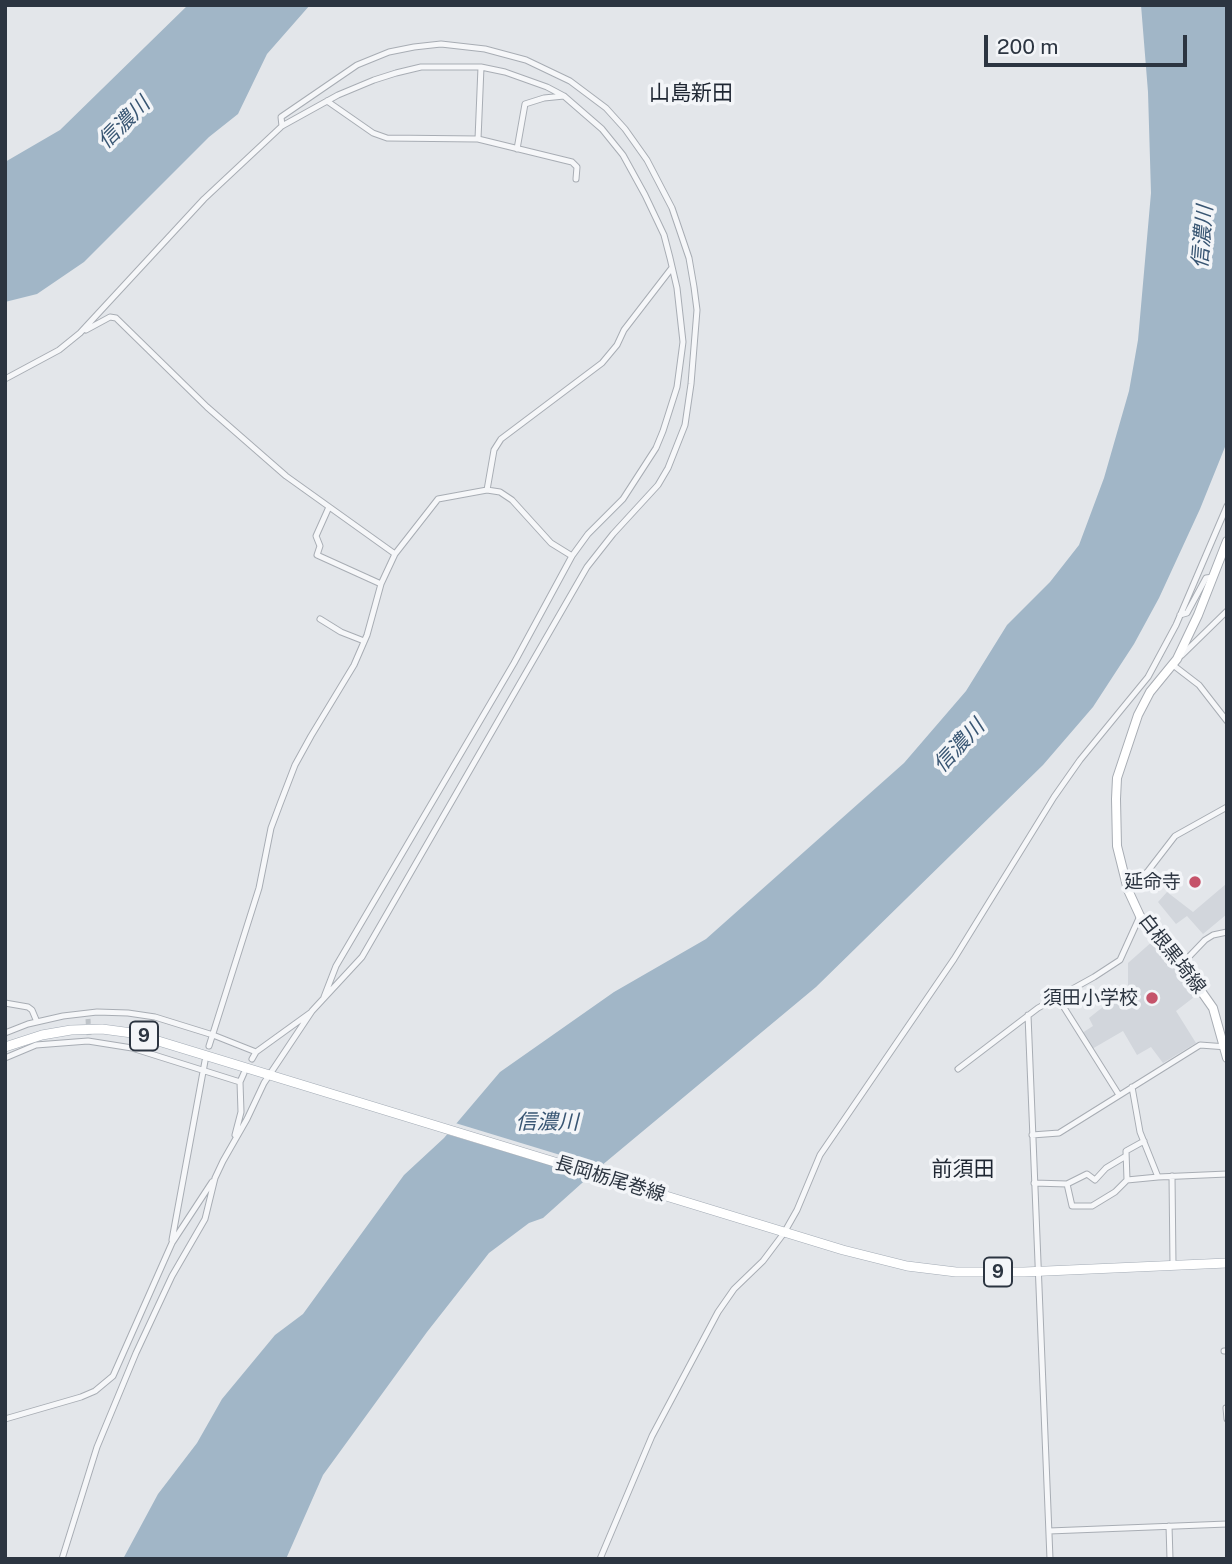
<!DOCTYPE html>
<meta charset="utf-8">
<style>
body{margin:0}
#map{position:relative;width:1232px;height:1564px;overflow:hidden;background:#e3e6ea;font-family:"Public Sans",sans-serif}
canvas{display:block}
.frame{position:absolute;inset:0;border:7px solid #2c3541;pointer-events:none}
.scale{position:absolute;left:984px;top:35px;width:203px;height:32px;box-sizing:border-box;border:4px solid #2c3541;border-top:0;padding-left:9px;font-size:21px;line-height:24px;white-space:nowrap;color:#2c3541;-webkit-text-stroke:5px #f3f5f8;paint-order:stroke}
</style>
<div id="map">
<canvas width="1232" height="1564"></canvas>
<div class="frame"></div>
<div class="scale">200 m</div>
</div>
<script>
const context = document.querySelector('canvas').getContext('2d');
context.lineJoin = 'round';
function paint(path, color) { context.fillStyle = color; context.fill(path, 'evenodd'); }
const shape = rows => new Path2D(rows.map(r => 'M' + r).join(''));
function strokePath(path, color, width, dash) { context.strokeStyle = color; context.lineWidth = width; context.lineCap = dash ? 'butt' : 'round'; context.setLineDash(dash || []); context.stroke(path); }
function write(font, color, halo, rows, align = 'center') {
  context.font = font + ' "Public Sans","Noto Sans JP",sans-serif'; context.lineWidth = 7; context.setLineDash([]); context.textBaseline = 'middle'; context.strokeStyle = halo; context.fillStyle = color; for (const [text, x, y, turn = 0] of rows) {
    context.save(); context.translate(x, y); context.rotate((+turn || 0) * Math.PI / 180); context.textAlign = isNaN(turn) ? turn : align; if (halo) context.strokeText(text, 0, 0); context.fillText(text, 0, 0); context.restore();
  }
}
paint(shape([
 [1226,884,1227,914,1203,934,1187,916,1176,924,1158,902,1167,892,1193,912],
 [1154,940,1177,966,1198,994,1176,1011,1196,1043,1163,1063,1151,1047,1137,1055,1123,1031,1092,1049,1082,1033,1093,1026,1089,1018,1128,987,1128,963]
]), '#d2d6dc');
paint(shape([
 [188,5,310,5,267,54,238,114,209,137,84,262,37,294,5,302,5,162,60,130],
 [1141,5,1227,5,1227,442,1200,509,1159,598,1134,644,1093,707,1043,765,816,987,601,1166,543,1218,529,1223,489,1253,427,1332,323,1475,286,1559,123,1559,158,1494,197,1443,222,1399,275,1335,303,1314,404,1175,444,1138,500,1072,614,992,706,939,904,763,966,691,1007,625,1050,582,1079,545,1104,478,1129,391,1138,340,1151,193,1148,92]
]), '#a1b6c7');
paint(shape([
 [452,1122,603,1168,592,1178,443,1133]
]), '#e3e6ea');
strokePath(shape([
 [88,1019,89,1035]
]), '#bec3c8', 5, [5, 2.5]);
const street = shape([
 [327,101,373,133,387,138,478,139,572,162,577,167,576,179],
 [478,139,481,67],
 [517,149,525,104,544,98,564,96],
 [86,330,110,317,116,318,207,407,286,476,395,554],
 [5,379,59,350,80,333,204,199,282,126,338,95,374,80,396,73,421,67,481,67,505,72,547,87,564,96,602,129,623,155,645,195,664,235,670,258,677,288,683,342,677,387,663,431,656,448,623,499,588,534,572,556,514,663,336,966,324,997],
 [487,490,494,450,501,439,602,363,617,345,624,330,671,269],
 [329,507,316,536,320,546,317,555,381,584],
 [1180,615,1187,613,1206,578,1213,577],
 [320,619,341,632,364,641],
 [1182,655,1227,611],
 [1173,665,1199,685,1227,721],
 [1128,890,1148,871,1175,836,1227,807],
 [1182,964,1205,940,1213,935,1227,932],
 [1058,998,1119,1095],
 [5,1003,28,1007,32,1010,37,1022],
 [1028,1015,1050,1559],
 [5,1033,28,1024,63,1016,97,1012,128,1013,155,1017,213,1035,256,1052],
 [209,1046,259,888,271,828,280,804,295,765,311,736,354,665,367,635,381,584,395,554,438,499,487,490,500,492,512,500,551,543,572,556],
 [5,1058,36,1045,88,1041,132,1048,240,1082],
 [252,1059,256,1052,310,1013],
 [958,1069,1038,1008,1094,977,1120,960,1140,916],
 [1132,1087,1140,1132,1158,1177,1227,1174],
 [235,1135,241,1112,240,1082,244,1073],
 [1032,1135,1059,1133,1200,1045,1227,1047],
 [1172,1176,1173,1265],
 [1127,1180,1158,1177],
 [1034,1183,1067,1184,1087,1174,1095,1180,1106,1168,1126,1156],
 [1067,1184,1072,1206,1092,1206,1115,1192,1127,1180,1126,1151,1144,1141],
 [172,1240,205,1061],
 [1224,1351,1227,1351],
 [1226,1408,1227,1419],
 [5,1419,81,1397,95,1391,113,1376,172,1243,212,1182],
 [1169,1526,1170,1559],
 [1049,1531,1227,1524],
 [62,1559,97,1447,136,1353,172,1276,205,1219,215,1178,223,1161,247,1119,264,1083,312,1011,362,957,587,567,613,534,658,485,668,468,685,425,691,384,697,310,694,287,689,258,672,208,647,160,625,129,606,108,570,81,526,60,485,49,441,44,414,47,389,52,357,65,281,117,282,126],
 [600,1559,652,1436,718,1312,734,1289,763,1261,784,1233,797,1210,820,1155,954,959,1054,797,1080,760,1148,677,1176,625,1227,506]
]);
const secondary = shape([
 [1227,541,1198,615,1177,659,1150,692,1138,715,1117,778,1116,799,1117,846,1128,890,1140,916,1182,964,1213,1008,1227,1058]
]);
const primary = shape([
 [5,1047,42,1035,71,1030,102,1029,132,1033,843,1250,907,1266,956,1272,1024,1272,1227,1263]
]);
strokePath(street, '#a8adb4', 7);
strokePath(secondary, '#a8adb4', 10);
strokePath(primary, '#a3abb5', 10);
strokePath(street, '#f6f7f9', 5);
strokePath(secondary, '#fff', 8);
strokePath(primary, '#fff', 9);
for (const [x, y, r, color] of [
 [1195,882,7,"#c5536a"],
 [1152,998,7,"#c5536a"]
]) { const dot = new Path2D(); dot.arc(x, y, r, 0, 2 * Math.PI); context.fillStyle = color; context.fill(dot); strokePath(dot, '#f3f5f8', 2.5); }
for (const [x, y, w] of [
 [144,1036,28],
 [998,1272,28]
]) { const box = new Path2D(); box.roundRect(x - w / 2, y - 14.5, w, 29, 5); context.fillStyle = '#f3f5f8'; context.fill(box); strokePath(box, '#2c3541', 2); }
write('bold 18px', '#2c3541', null, [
 ["9",144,1036],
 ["9",998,1272]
]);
write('19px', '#2c3541', '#f3f5f8', [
 ["延命寺",1181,882],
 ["須田小学校",1138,998]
], 'right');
write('19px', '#2c3541', '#f3f5f8', [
 ["白根黒埼線",1172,954,52],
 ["長岡栃尾巻線",610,1179,17]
]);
write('21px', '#1e2632', '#f3f5f8', [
 ["山島新田",691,94],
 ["前須田",963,1170]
]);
write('italic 21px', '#395673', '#f3f5f8', [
 ["信濃川",124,123,-45],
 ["信濃川",1203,237,-85],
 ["信濃川",959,746,-47],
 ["信濃川",547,1123]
]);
</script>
